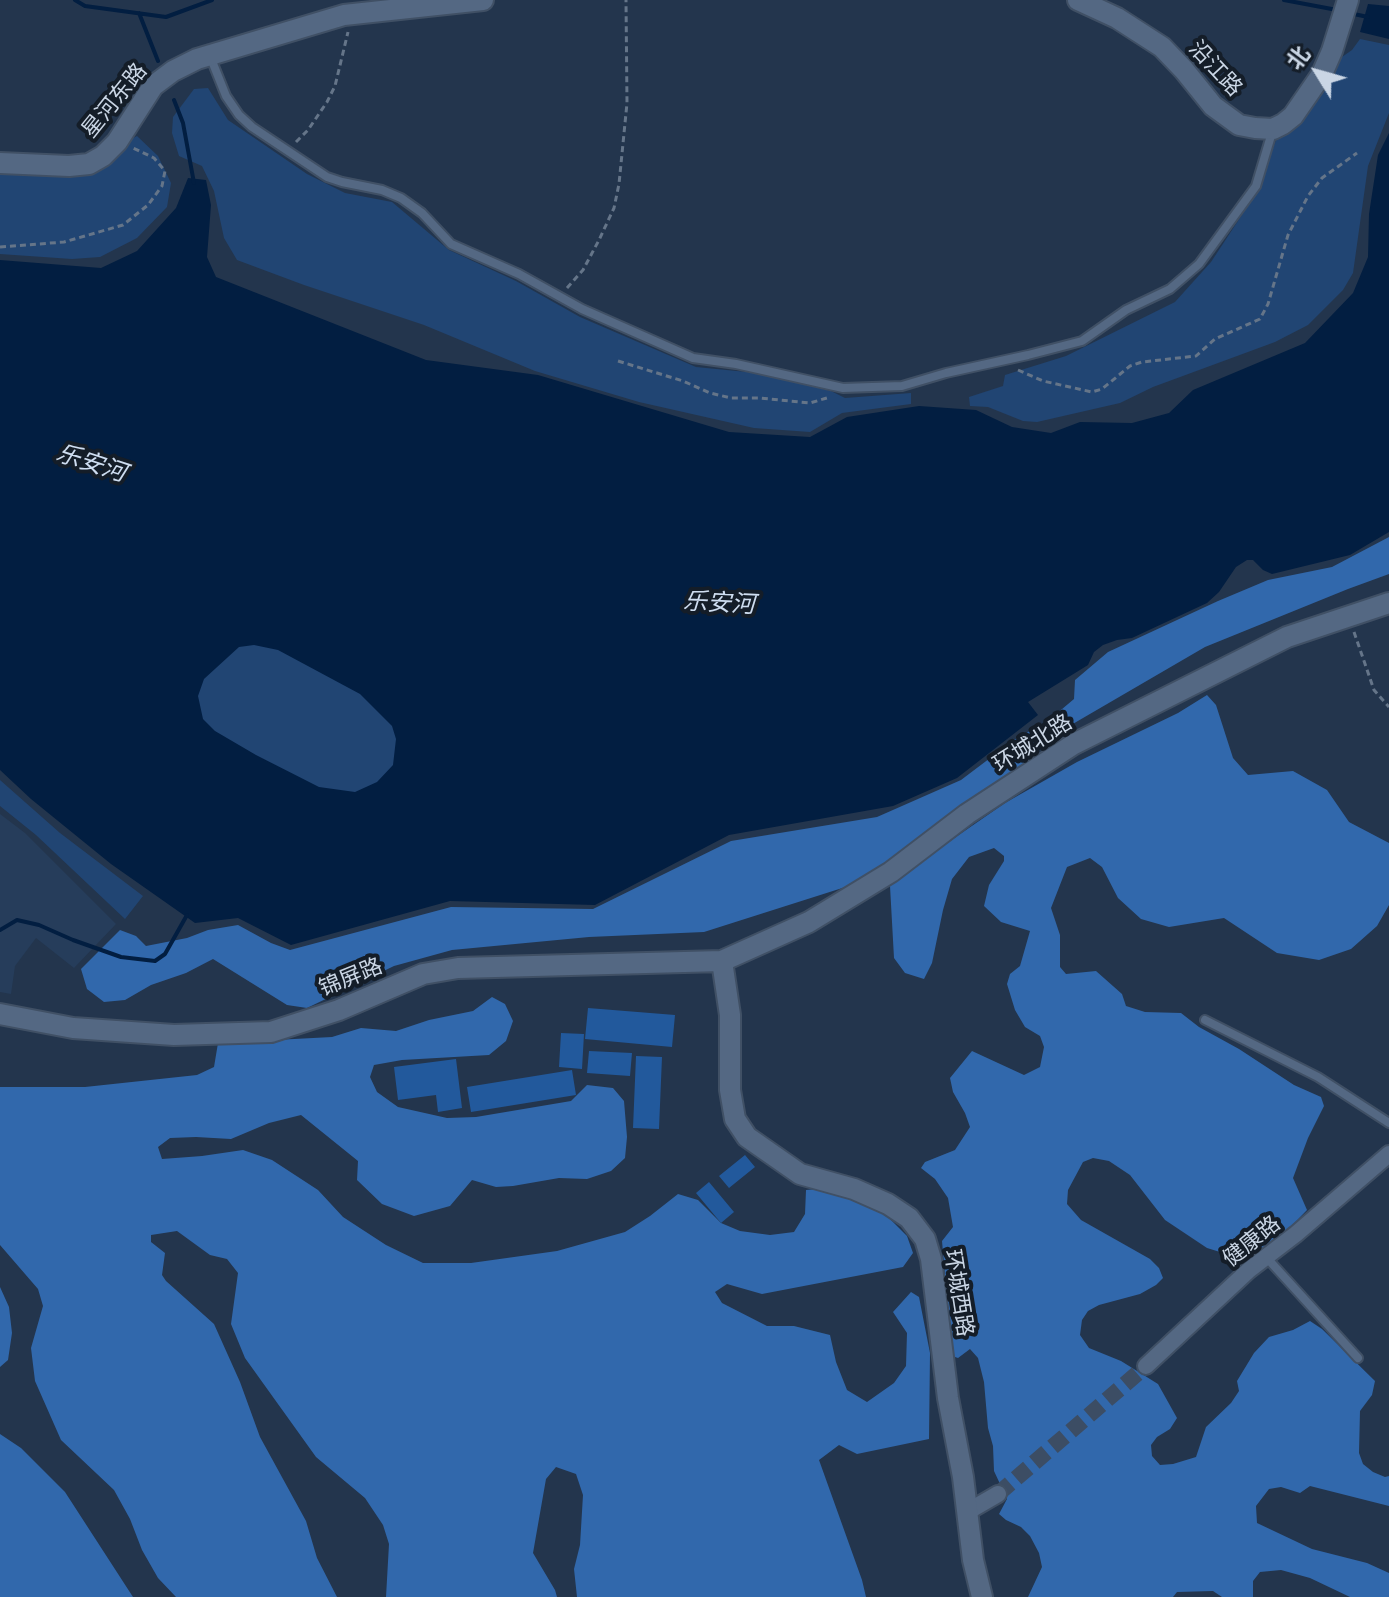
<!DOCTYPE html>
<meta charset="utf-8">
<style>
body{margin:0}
#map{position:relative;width:1389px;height:1597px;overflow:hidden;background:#23354d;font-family:Manrope,"Noto Sans SC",sans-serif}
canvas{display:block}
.north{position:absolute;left:1277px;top:32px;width:80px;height:80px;-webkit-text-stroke:6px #141d28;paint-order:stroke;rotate:307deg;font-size:22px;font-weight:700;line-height:32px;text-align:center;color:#cad6e5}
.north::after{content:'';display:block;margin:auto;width:28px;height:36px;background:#cad6e5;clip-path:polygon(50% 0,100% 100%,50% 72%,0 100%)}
</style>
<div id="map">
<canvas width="1389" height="1597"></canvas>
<div class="north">北</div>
</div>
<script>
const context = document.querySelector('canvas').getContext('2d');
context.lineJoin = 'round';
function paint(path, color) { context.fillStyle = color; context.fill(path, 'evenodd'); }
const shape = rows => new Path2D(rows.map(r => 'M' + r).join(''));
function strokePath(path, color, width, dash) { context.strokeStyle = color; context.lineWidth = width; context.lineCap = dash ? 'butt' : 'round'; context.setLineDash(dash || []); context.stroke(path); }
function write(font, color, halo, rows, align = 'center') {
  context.font = font + ' Manrope,"Noto Sans SC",sans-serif'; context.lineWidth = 8; context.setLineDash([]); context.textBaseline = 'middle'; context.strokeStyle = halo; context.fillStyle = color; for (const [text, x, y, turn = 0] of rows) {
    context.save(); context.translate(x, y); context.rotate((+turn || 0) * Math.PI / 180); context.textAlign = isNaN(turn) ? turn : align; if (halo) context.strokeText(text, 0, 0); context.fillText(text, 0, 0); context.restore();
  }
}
paint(shape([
 [0,814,25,833,116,924,74,968,36,938,15,966,11,994,0,992]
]), '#263d5b');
paint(shape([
 [1360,39,1389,45,1389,113,1368,166,1353,273,1343,290,1308,325,1275,342,1153,387,1120,403,1037,422,1023,421,988,407,970,406,969,397,1003,386,1005,375,1066,356,1175,302,1211,262,1253,198,1277,138,1303,121,1339,59,1352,50],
 [208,88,228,120,307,174,345,193,392,202,449,250,516,281,580,317,696,367,757,373,831,391,845,398,911,393,911,404,842,413,810,432,754,428,639,402,535,371,424,325,304,285,237,260,224,238,214,191,202,166,179,156,172,133,173,117,194,89],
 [137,136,158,156,171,183,167,207,137,238,100,257,72,259,0,254,0,167,71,170],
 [232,621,393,706,455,854,0,639],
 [0,780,60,833,143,896,125,919,36,835,0,806]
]), '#214573');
paint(shape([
 [1389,537,1389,574,1348,589,1205,647,1071,725,1009,775,858,883,704,932,589,937,452,950,394,966,307,1008,287,1005,213,959,186,973,151,985,125,1000,104,1002,87,989,81,969,120,930,136,936,146,946,187,938,208,930,238,925,271,943,290,950,451,907,593,909,731,841,877,817,961,780,1014,740,1049,720,1074,699,1075,680,1108,652,1218,601,1268,580,1332,567],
 [1207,695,1216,705,1233,758,1248,775,1293,771,1327,790,1349,822,1389,843,1389,905,1377,926,1351,949,1319,960,1277,953,1224,918,1169,927,1141,919,1118,898,1102,867,1090,858,1067,867,1051,908,1060,935,1060,967,1066,974,1096,971,1122,994,1126,1006,1145,1012,1181,1013,1199,1027,1239,1049,1294,1085,1321,1097,1324,1106,1308,1138,1293,1178,1307,1210,1273,1245,1251,1254,1233,1256,1207,1248,1165,1220,1130,1175,1109,1161,1093,1158,1083,1162,1068,1190,1067,1204,1081,1220,1150,1259,1159,1268,1163,1278,1156,1285,1140,1294,1099,1305,1088,1311,1082,1320,1080,1335,1089,1348,1121,1361,1158,1384,1177,1418,1170,1429,1157,1437,1151,1445,1152,1456,1160,1465,1173,1464,1196,1457,1206,1427,1231,1403,1239,1391,1237,1381,1254,1353,1269,1337,1293,1330,1310,1321,1322,1329,1375,1381,1372,1395,1360,1411,1359,1453,1363,1464,1373,1472,1385,1477,1389,1476,1389,1506,1310,1486,1300,1493,1281,1487,1269,1489,1256,1506,1257,1523,1312,1549,1367,1563,1389,1573,1389,1597,1350,1597,1310,1578,1281,1570,1260,1572,1253,1581,1253,1597,1222,1597,1213,1591,1177,1592,1173,1597,1028,1597,1042,1567,1039,1553,1030,1536,1021,1527,1006,1520,999,1514,1007,1499,994,1471,993,1446,988,1428,984,1382,978,1358,970,1349,958,1358,952,1356,942,1241,953,1227,948,1198,935,1179,921,1168,925,1162,955,1150,970,1127,965,1113,953,1092,950,1078,972,1051,1024,1075,1040,1067,1044,1047,1040,1036,1025,1027,1015,1010,1007,984,1010,974,1020,966,1030,931,1001,922,984,906,989,885,1004,861,1004,856,994,848,969,857,952,879,943,910,932,963,924,979,905,973,894,958,890,886,901,875,1005,803,1077,762,1178,713],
 [492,997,505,1004,513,1021,506,1041,489,1055,402,1060,374,1065,370,1077,377,1092,398,1107,447,1118,476,1117,571,1101,587,1085,613,1088,624,1101,627,1137,625,1158,611,1171,587,1179,559,1178,513,1186,496,1187,472,1180,450,1206,414,1216,382,1204,357,1180,358,1161,301,1115,269,1123,231,1139,196,1137,170,1138,158,1147,162,1159,202,1156,243,1150,272,1160,318,1190,343,1217,386,1245,423,1263,471,1263,557,1251,625,1232,650,1216,678,1194,698,1200,721,1223,740,1231,770,1235,794,1232,805,1214,806,1190,827,1188,870,1206,887,1216,907,1236,913,1253,903,1267,762,1294,727,1284,715,1292,722,1303,767,1326,794,1326,830,1335,836,1362,847,1390,867,1402,894,1383,906,1366,907,1333,893,1312,911,1292,919,1297,930,1353,929,1439,857,1454,839,1445,819,1460,862,1580,866,1597,577,1597,574,1569,580,1545,583,1495,576,1474,556,1467,546,1479,533,1553,555,1590,557,1597,386,1597,389,1544,383,1525,365,1498,316,1457,245,1358,231,1324,238,1273,227,1259,210,1255,177,1231,151,1235,151,1242,165,1253,162,1275,166,1281,214,1324,240,1382,260,1437,306,1521,317,1558,337,1597,176,1597,158,1578,142,1550,130,1519,114,1490,61,1440,35,1381,31,1348,43,1306,38,1289,0,1245,0,1087,85,1087,197,1075,214,1067,218,1043,332,1037,361,1028,396,1031,429,1020,473,1011],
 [0,1287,9,1307,12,1333,8,1360,0,1367],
 [0,1434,21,1448,65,1492,133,1597,0,1597]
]), '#3168ac');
paint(shape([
 [1368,4,1389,6,1389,39,1360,32],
 [1389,133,1389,532,1350,555,1272,574,1263,570,1253,560,1247,560,1236,567,1219,592,1207,603,1132,638,1117,640,1103,645,1094,652,1088,665,1028,702,1038,715,957,778,893,806,729,835,595,905,450,901,291,945,238,918,195,923,111,864,31,799,0,770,0,260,101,268,137,251,176,208,188,178,206,180,211,205,207,257,216,277,426,360,538,375,729,432,810,437,847,417,919,406,976,410,1012,427,1051,433,1080,422,1132,423,1169,413,1193,390,1305,343,1353,293,1368,257,1369,214,1378,155],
 [254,645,278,650,360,694,392,726,396,739,393,765,377,782,355,792,319,787,256,755,215,731,203,719,198,696,204,679,239,647]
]), '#021e41');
strokePath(shape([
 [75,0,85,6,166,17,212,0],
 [1284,0,1337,10],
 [139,13,158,61],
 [1349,13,1368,17],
 [174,100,183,123,194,183],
 [0,930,17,920,39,925,73,940,121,957,155,961,165,954,187,915]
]), '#021e41', 4);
paint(shape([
 [588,1008,675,1015,672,1047,585,1039],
 [561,1033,584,1034,582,1069,559,1067],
 [589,1051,632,1053,630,1076,587,1073],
 [636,1056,662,1057,659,1129,633,1128],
 [456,1059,462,1108,438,1112,436,1095,398,1100,394,1067],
 [572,1070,576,1095,471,1112,467,1087],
 [745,1155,755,1167,729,1188,719,1176],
 [709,1182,734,1212,721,1223,696,1193]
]), '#22599c');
strokePath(shape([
 [998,1494,1146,1366]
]), '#3c4d64', 16, [16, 8]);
const service = shape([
 [210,56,226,96,239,115,252,127,327,177,342,182,382,190,401,198,422,213,451,244,519,274,582,309,693,358,736,364,843,388,902,386,946,373,1028,355,1082,341,1126,310,1170,289,1199,264,1256,186,1273,129],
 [1205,1020,1318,1077,1389,1123],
 [1266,1257,1358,1358]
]);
const minor = shape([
 [1146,1366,1249,1270,1296,1234,1389,1154],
 [967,1512,998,1494]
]);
const tertiary = shape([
 [1078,0,1117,18,1162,47,1184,70,1213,106,1239,125,1255,128,1273,129,1283,124,1293,116,1322,74,1332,51,1348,0],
 [0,163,69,166,89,164,103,156,117,142,153,86,173,71,197,59,344,15,483,0],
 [722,961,730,1015,730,1090,735,1119,747,1137,800,1174,854,1189,888,1204,909,1218,925,1239,931,1259,948,1398,963,1477,973,1560,982,1597],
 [0,1014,73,1028,174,1035,271,1032,339,1010,423,974,458,968,722,961,809,922,891,872,967,814,1074,744,1287,637,1389,603]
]);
strokePath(service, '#405065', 12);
strokePath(minor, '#405065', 20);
strokePath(tertiary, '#405065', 24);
strokePath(shape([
 [296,142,308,130,327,102,335,86,348,32],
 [0,247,64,242,123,225,148,205,162,186,165,171,154,158,133,148],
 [567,288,583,270,599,240,614,208,619,184,627,103,626,0],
 [618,361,683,381,710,393,731,398,759,398,810,403,830,397],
 [1018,370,1043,381,1092,392,1102,389,1130,366,1142,362,1196,356,1215,339,1260,319,1268,304,1288,235,1308,196,1322,178,1357,153],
 [1354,632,1374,690,1389,707]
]), '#657589', 3, [6, 4]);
strokePath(service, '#546883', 8);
strokePath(minor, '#546883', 16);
strokePath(tertiary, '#546883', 20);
write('22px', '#cad6e5', '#141d28', [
 ["沿江路",1215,69,47],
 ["星河东路",115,101,-51],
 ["环城北路",1033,744,-32],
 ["锦屏路",351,978,-22],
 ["健康路",1252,1242,-39],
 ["环城西路",958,1293,81]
]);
write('italic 24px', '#ceddf0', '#141d28', [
 ["乐安河",91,464,18],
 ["乐安河",719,604,3]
]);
</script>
